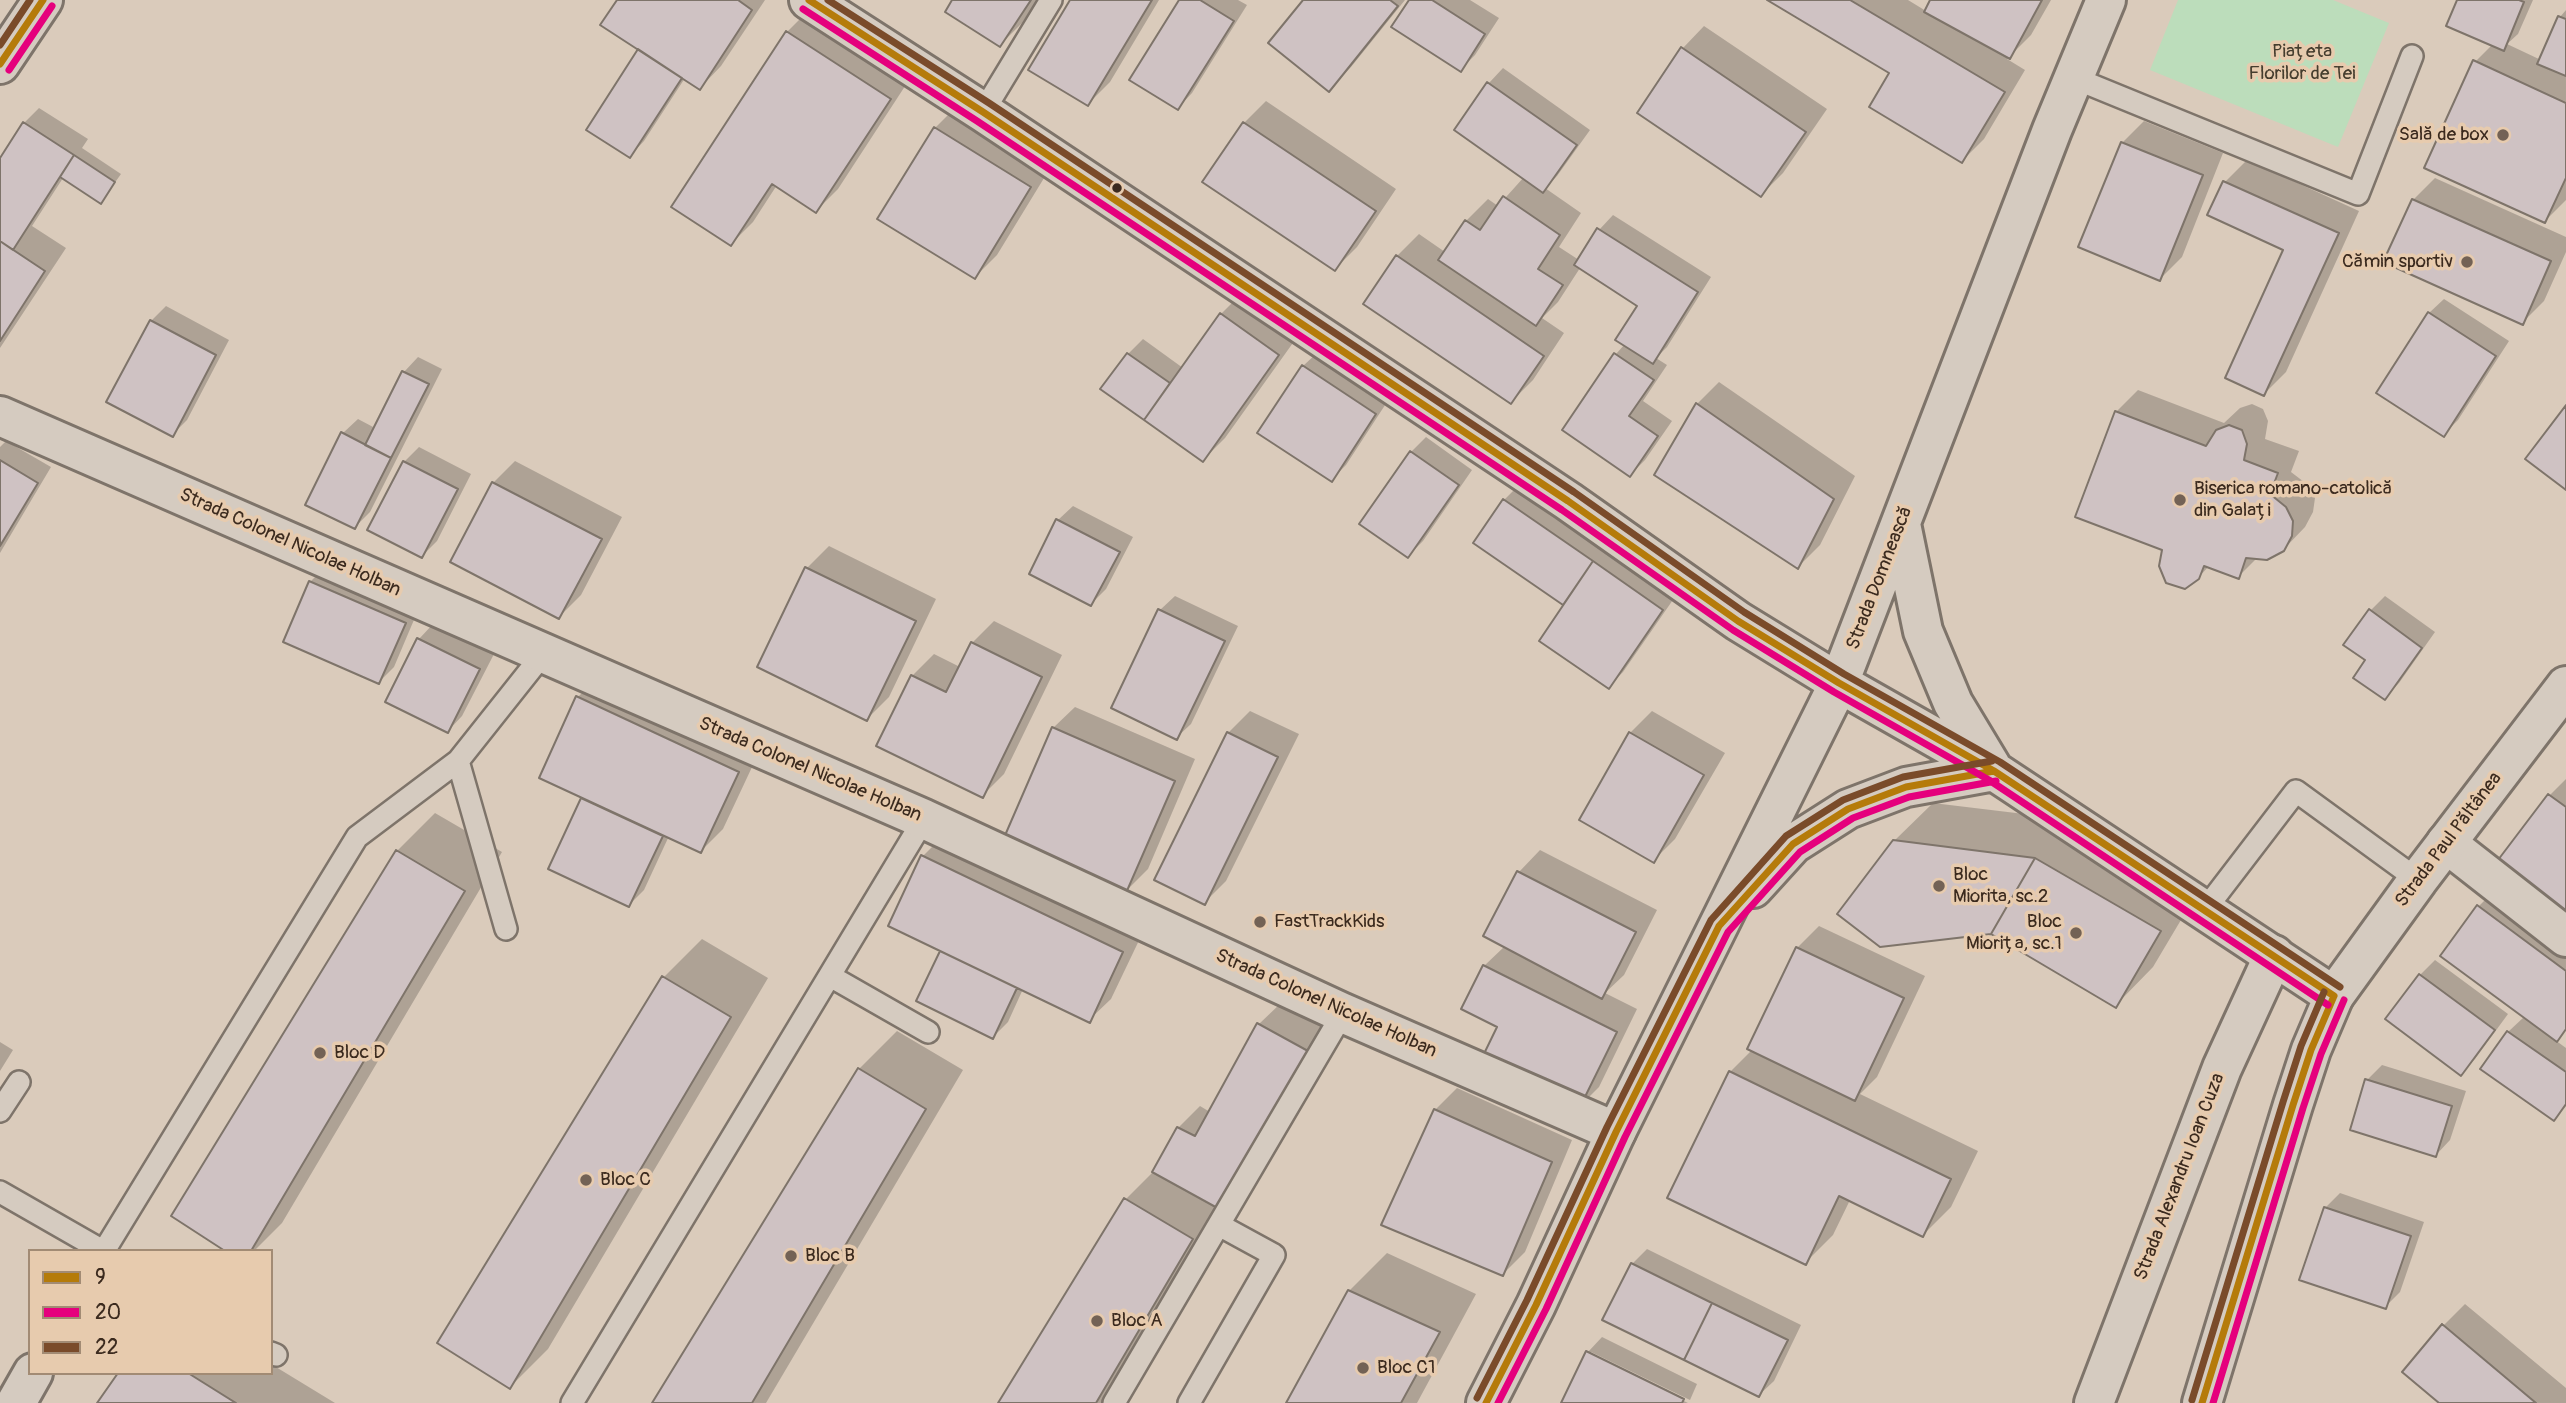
<!DOCTYPE html>
<meta charset="utf-8">
<style>
body{margin:0}
#map{position:relative;width:2566px;height:1403px;overflow:hidden;background:#dacbbb;font-family:Pangolin,sans-serif}
canvas{display:block}
.legend{position:absolute;left:28px;top:1249px;width:245px;height:126px;box-sizing:border-box;background:#e7cbae;border:2px solid #a28b74;margin:0;padding:9px 12px;list-style:none;font-size:21px;color:#3b2a1e}
.legend li{display:flex;align-items:center;gap:14px;height:35px}
.legend b{width:35px;border:2px solid #a28b74}
</style>
<div id="map">
<canvas width="2566" height="1403"></canvas>
<ul class="legend">
<li><b style="height:9px;background:#b57b0a"></b>9</li>
<li><b style="height:9px;background:#e5007d"></b>20</li>
<li><b style="height:9px;background:#7a4b2a"></b>22</li>
</ul>
</div>
<script>
const context = document.querySelector('canvas').getContext('2d');
context.lineJoin = 'round';
function paint(path, color) { context.fillStyle = color; context.fill(path, 'evenodd'); }
const shape = rows => new Path2D(rows.map(r => 'M' + r).join(''));
function strokePath(path, color, width, dash) { context.strokeStyle = color; context.lineWidth = width; context.lineCap = dash ? 'butt' : 'round'; context.setLineDash(dash || []); context.stroke(path); }
function write(font, color, halo, rows, align = 'center') {
  context.font = font + ' Pangolin,sans-serif'; context.lineWidth = 7; context.setLineDash([]); context.textBaseline = 'middle'; context.strokeStyle = halo; context.fillStyle = color; for (const [text, x, y, turn = 0] of rows) {
    context.save(); context.translate(x, y); context.rotate((+turn || 0) * Math.PI / 180); context.textAlign = isNaN(turn) ? turn : align; if (halo) context.strokeText(text, 0, 0); context.fillText(text, 0, 0); context.restore();
  }
}
paint(shape([
 [2178,0,2333,0,2389,23,2338,147,2150,70]
]), '#bcddbb');
paint(shape([
 [619,0,765,0,721,66,700,88,685,78,644,141,630,156,641,49],
 [954,0,1037,0,1022,23,1000,45],
 [1072,0,1159,0,1110,82,1088,104],
 [1181,0,1238,0,1247,5,1192,93,1178,108],
 [1305,0,1405,0,1351,67,1329,89],
 [1411,0,1470,0,1499,18,1475,55,1461,69],
 [1770,0,1908,0,1926,11,1932,0,2051,0,2031,35,2007,59,2025,70,1984,139,1962,161,1892,73],
 [2459,0,2533,0,2518,34,2507,44,2541,60,2560,17,2566,10,2566,200,2545,221,2475,62,2493,44],
 [809,10,911,77,838,189,816,211,777,185,753,222,731,244,787,32],
 [1704,26,1827,109,1783,173,1761,195,1683,48],
 [1503,68,1590,130,1557,176,1545,188,1581,213,1559,247,1579,260,1599,230,1613,215,1711,277,1667,347,1656,358,1667,365,1643,401,1672,421,1645,460,1630,475,1616,354,1625,344,1639,305,1580,268,1558,302,1542,318,1564,333,1533,380,1511,402,1397,256,1419,234,1445,252,1466,221,1488,199,1498,206,1524,177,1456,129,1489,83],
 [1266,101,1396,189,1357,247,1335,269,1244,123],
 [957,106,1052,165,997,255,975,277,935,128],
 [39,108,88,139,82,148,121,174,101,202,63,178,32,226,66,248,0,348,0,161,24,123],
 [2144,121,2223,153,2182,257,2160,279,2122,143],
 [2247,160,2359,211,2286,372,2264,394,2286,249,2225,182],
 [2435,178,2566,237,2566,252,2544,301,2522,323,2413,200],
 [1243,292,1300,333,1225,438,1203,460,1103,389,1128,354,1143,339,1183,368,1221,314],
 [2444,299,2509,341,2458,420,2444,434,2429,313],
 [166,306,229,340,187,420,172,435,151,321],
 [1318,352,1389,399,1346,465,1332,479,1303,366],
 [418,357,442,369,370,512,355,527,343,433,358,419,375,428,404,372],
 [1719,382,1855,476,1820,545,1798,567,1697,404],
 [2138,390,2224,423,2240,408,2252,404,2263,409,2268,421,2265,439,2299,451,2291,472,2308,485,2315,498,2313,512,2305,527,2283,550,2258,557,2238,577,2209,566,2198,578,2165,549,2116,412],
 [1426,437,1472,470,1423,541,1408,556,1411,452],
 [6,441,51,467,0,553,0,447],
 [419,447,471,474,437,541,422,556,404,462],
 [515,461,622,517,581,595,559,617,493,483],
 [1519,485,1677,594,1623,672,1608,687,1566,605,1475,542,1504,500],
 [1073,506,1133,537,1106,589,1091,604,1058,520],
 [829,546,936,599,889,697,867,719,807,568],
 [325,567,419,608,394,667,379,682,310,582],
 [1175,596,1238,626,1191,724,1176,738,1160,610],
 [2385,596,2435,632,2399,683,2385,697,2367,660,2370,611],
 [994,621,1062,655,1004,774,982,796,912,676,934,654,960,667,972,643],
 [433,624,494,654,462,716,448,731,419,639],
 [600,675,760,750,723,829,701,851,669,836,644,890,629,905,550,868,583,797,578,697],
 [1075,707,1195,759,1148,869,1126,891,1053,728],
 [1250,711,1299,734,1226,881,1204,903,1228,733],
 [1652,711,1725,753,1675,839,1653,861,1630,733],
 [2566,779,2566,910,2500,860,2550,795],
 [1933,803,2074,820,2197,893,2153,967,2116,1005,1894,841],
 [435,813,502,852,282,1223,254,1251,229,1251,397,851],
 [944,835,1144,930,1111,999,1089,1020,1023,989,1008,1022,993,1037,918,1000,942,950,923,856],
 [1540,850,1657,910,1624,975,1605,993,1637,1009,1599,1087,1577,1109,1500,1026,1484,966,1505,946,1519,872],
 [2500,885,2566,934,2566,1030,2555,1040,2566,1048,2566,1106,2554,1118,2508,1032,2525,1016,2478,907],
 [1819,926,1925,976,1877,1077,1860,1094,1978,1151,1951,1207,1923,1235,1850,1200,1833,1235,1805,1263,1730,1072,1752,1050,1797,948],
 [702,939,768,978,548,1349,510,1387,664,977],
 [2435,960,2508,1014,2475,1059,2461,1073,2420,975],
 [1281,1003,1329,1029,1109,1403,1000,1403,1126,1199,1154,1171,1178,1128,1200,1106,1210,1112,1259,1024],
 [897,1031,963,1070,766,1403,654,1403,859,1069],
 [0,1042,13,1050,0,1071],
 [2382,1065,2466,1091,2450,1140,2436,1155,2352,1129,2367,1080],
 [1457,1088,1572,1140,1525,1252,1503,1274,1435,1110],
 [2340,1193,2424,1222,2400,1292,2385,1307,2325,1208],
 [1647,1249,1801,1325,1774,1381,1759,1395,1605,1319,1632,1264],
 [1387,1253,1476,1294,1417,1403,1288,1403,1349,1291],
 [2465,1304,2566,1388,2566,1403,2442,1403,2405,1372,2444,1325],
 [1602,1337,1697,1384,1690,1400,1591,1352,1591,1355,1688,1403,1563,1403,1588,1352],
 [271,1364,335,1403,100,1403,120,1373,271,1373]
]), '#0003');
const building = shape([
 [617,0,738,0,752,10,700,90,600,25,617,0],
 [952,0,1031,0,1000,47,945,12,952,0],
 [1070,0,1152,0,1088,106,1028,70,1070,0],
 [1179,0,1200,0,1234,21,1178,110,1129,80,1179,0],
 [1303,0,1390,0,1398,6,1329,92,1268,43,1303,0],
 [1409,0,1432,0,1485,34,1461,72,1391,27,1409,0],
 [1767,0,1850,0,2005,92,1962,163,1869,107,1889,73,1767,0],
 [1930,0,2042,0,2010,59,1924,12,1930,0],
 [2457,0,2519,0,2524,2,2504,51,2446,26,2457,0],
 [2558,16,2566,19,2566,76,2537,64,2558,16],
 [786,31,891,99,816,213,772,184,731,246,671,207,786,31],
 [1681,47,1806,132,1761,197,1637,113,1681,47],
 [638,49,682,78,630,158,586,130,638,49],
 [2473,60,2566,103,2566,178,2545,223,2424,168,2473,60],
 [1487,82,1577,145,1543,193,1454,130,1487,82],
 [23,122,74,155,13,250,0,241,0,158,23,122],
 [1243,122,1376,211,1335,271,1202,182,1243,122],
 [934,127,1031,187,975,279,877,219,934,127],
 [2121,142,2203,175,2160,281,2078,247,2121,142],
 [74,155,115,182,101,204,60,177,74,155],
 [2223,181,2339,233,2264,396,2225,378,2283,250,2207,215,2223,181],
 [1503,196,1560,235,1538,269,1563,285,1536,326,1438,260,1465,220,1480,230,1503,196],
 [2412,199,2551,261,2523,325,2383,262,2412,199],
 [1597,228,1698,292,1653,364,1615,340,1637,306,1574,265,1597,228],
 [0,241,45,271,0,341,0,241],
 [1396,255,1544,356,1511,404,1363,304,1396,255],
 [2428,312,2496,356,2444,437,2376,393,2428,312],
 [1220,313,1279,355,1203,462,1144,420,1220,313],
 [150,320,216,355,173,437,106,402,150,320],
 [1127,353,1170,383,1144,420,1100,389,1127,353],
 [1614,353,1654,380,1629,416,1658,436,1630,477,1562,430,1614,353],
 [1302,365,1376,414,1332,482,1257,433,1302,365],
 [402,371,429,384,391,458,365,445,402,371],
 [1696,403,1834,499,1798,569,1654,475,1696,403],
 [2566,405,2566,490,2525,459,2566,405],
 [2115,411,2206,446,2216,430,2229,425,2242,430,2247,444,2244,460,2278,473,2270,494,2286,507,2293,521,2292,536,2284,551,2267,560,2246,558,2239,579,2204,566,2199,579,2185,589,2166,583,2159,566,2162,550,2075,517,2115,411],
 [341,432,391,458,355,529,305,505,341,432],
 [1410,451,1459,485,1408,558,1359,524,1410,451],
 [0,460,38,483,0,546,0,460],
 [403,461,458,489,422,558,367,530,403,461],
 [492,482,602,539,559,619,450,562,492,482],
 [1503,499,1593,561,1563,605,1473,543,1503,499],
 [1056,519,1120,552,1091,606,1029,574,1056,519],
 [1593,561,1663,610,1609,689,1539,641,1593,561],
 [805,567,916,621,867,721,757,667,805,567],
 [309,581,406,623,379,684,283,642,309,581],
 [1158,609,1225,641,1177,740,1111,708,1158,609],
 [2369,609,2422,648,2385,700,2353,678,2365,660,2343,645,2369,609],
 [417,638,480,669,448,733,385,702,417,638],
 [971,642,1042,677,983,798,876,746,911,675,946,692,971,642],
 [576,696,739,772,701,853,539,778,576,696],
 [1052,727,1175,781,1126,893,1003,840,1052,727],
 [1227,732,1278,757,1205,905,1154,880,1227,732],
 [1629,732,1704,775,1654,863,1579,820,1629,732],
 [2548,794,2566,807,2566,912,2498,860,2548,794],
 [581,798,663,836,629,907,548,869,581,798],
 [1893,840,2035,858,1991,934,1880,947,1837,914,1893,840],
 [396,850,465,891,251,1251,225,1251,171,1216,396,850],
 [921,855,1123,952,1090,1023,888,926,921,855],
 [2035,858,2161,931,2116,1008,1991,934,2035,858],
 [1517,871,1636,932,1602,999,1483,936,1517,871],
 [2477,905,2566,971,2566,1029,2557,1042,2440,956,2477,905],
 [1796,947,1904,998,1855,1101,1747,1049,1796,947],
 [940,951,1017,988,993,1039,916,1001,940,951],
 [1483,965,1617,1032,1578,1111,1480,1062,1497,1027,1461,1009,1483,965],
 [2419,974,2495,1030,2461,1076,2385,1019,2419,974],
 [662,976,731,1017,510,1389,437,1343,662,976],
 [1257,1023,1308,1051,1221,1210,1152,1172,1177,1127,1195,1136,1257,1023],
 [2507,1031,2566,1072,2566,1104,2554,1121,2480,1069,2507,1031],
 [858,1068,926,1109,752,1403,652,1403,858,1068],
 [1729,1071,1951,1179,1923,1237,1839,1196,1806,1265,1667,1198,1729,1071],
 [2365,1079,2452,1106,2436,1157,2350,1130,2365,1079],
 [1434,1109,1552,1162,1503,1276,1381,1225,1434,1109],
 [1124,1198,1193,1239,1096,1403,998,1403,1124,1198],
 [2324,1207,2411,1236,2386,1309,2299,1280,2324,1207],
 [1631,1263,1712,1303,1684,1360,1602,1320,1631,1263],
 [1348,1290,1440,1332,1401,1403,1286,1403,1348,1290],
 [1712,1303,1788,1340,1759,1397,1684,1360,1712,1303],
 [2442,1324,2536,1403,2439,1403,2402,1372,2442,1324],
 [1586,1351,1684,1399,1682,1403,1561,1403,1586,1351],
 [118,1373,188,1373,236,1403,97,1403,118,1373]
]);
paint(building, '#cfc2c3');
strokePath(building, '#7e746a', 2);
const service = shape([
 [2074,78,2358,194,2412,56],
 [983,112,1051,0],
 [458,761,506,929],
 [2204,911,2296,791,2418,880],
 [830,976,928,1032],
 [0,1111,19,1082],
 [0,1192,103,1251],
 [104,1251,357,837,458,761,543,654],
 [271,1353,276,1355],
 [572,1403,924,819],
 [1114,1403,1343,1013],
 [1189,1403,1274,1255,1219,1225]
]);
const minor = shape([
 [2446,843,2566,937],
 [16,1403,33,1373]
]);
const tertiary = shape([
 [0,416,924,819,1343,1013,1616,1132],
 [2334,996,2418,880,2566,686],
 [2094,1403,2222,1068,2274,955]
]);
const secondary = shape([
 [809,0,983,112,1568,501,1738,621,1839,683,1994,771,2334,996,2311,1050,2293,1105,2202,1403],
 [0,64,43,0],
 [1901,524,1923,631,1953,703,1991,766],
 [1753,888,1793,844,1848,809,1906,787,1994,771],
 [1486,1403,1536,1305,1616,1132,1839,683,2052,130,2106,0]
]);
strokePath(service, '#7e746a', 26);
strokePath(minor, '#7e746a', 44);
strokePath(tertiary, '#7e746a', 44);
strokePath(secondary, '#7e746a', 44);
strokePath(service, '#d5cbc0', 21);
strokePath(minor, '#d5cbc0', 38);
strokePath(tertiary, '#d5cbc0', 38);
strokePath(secondary, '#d5cbc0', 38);
strokePath(shape([
 [809,0,983,112,1568,501,1738,621,1839,683,1994,771,2334,996],
 [0,64,43,0],
 [1486,1403,1536,1305,1616,1132,1719,926,1793,844,1848,809,1906,787,1994,771],
 [2202,1403,2293,1105,2311,1050,2334,996]
]), '#b57b0a', 7);
strokePath(shape([
 [803,9,977,121,1562,510,1733,630,1834,692,1989,780,2328,1005],
 [9,70,52,6],
 [1498,1403,1546,1309,1625,1137,1728,932,1800,852,1853,818,1909,797,1996,781],
 [2213,1403,2303,1108,2321,1054,2344,1000]
]), '#e5007d', 7);
strokePath(shape([
 [828,0,989,103,1574,492,1744,612,1844,674,2000,762,2340,987],
 [0,45,30,0],
 [1477,1398,1527,1300,1607,1127,1711,920,1786,836,1843,800,1903,777,1992,761],
 [2192,1400,2283,1102,2301,1046,2324,992]
]), '#7a4b2a', 7);
for (const [x, y, r, color] of [
 [2503,135,7,"#736255"],
 [1117,188,6,"#3b2a1e"],
 [2467,262,7,"#736255"],
 [2180,500,7,"#736255"],
 [1939,886,7,"#736255"],
 [1260,922,7,"#736255"],
 [2076,933,7,"#736255"],
 [320,1053,7,"#736255"],
 [586,1180,7,"#736255"],
 [791,1256,7,"#736255"],
 [1097,1321,7,"#736255"],
 [1363,1368,7,"#736255"]
]) { const dot = new Path2D(); dot.arc(x, y, r, 0, 2 * Math.PI); context.fillStyle = color; context.fill(dot); strokePath(dot, '#e7cbae', 2.5); }
write('19px', '#453d2e', '#e7cbae', [
 ["Piațeta",2302,52],
 ["Florilor de Tei",2302,74]
]);
write('19px', '#3b2a1e', '#e7cbae', [
 ["Sală de box",2489,135,"right"],
 ["Cămin sportiv",2453,262,"right"],
 ["Biserica romano-catolică",2194,489],
 ["din Galați",2194,511],
 ["Bloc",1953,875],
 ["Miorita, sc.2",1953,897],
 ["FastTrackKids",1274,922],
 ["Bloc",2062,922,"right"],
 ["Miorița, sc.1",2062,944,"right"],
 ["Bloc D",334,1053],
 ["Bloc C",600,1180],
 ["Bloc B",805,1256],
 ["Bloc A",1111,1321],
 ["Bloc C1",1377,1368]
], 'left');
write('19px', '#3b2a1e', '#e7cbae', [
 ["Strada Colonel Nicolae Holban",290,543,24],
 ["Strada Domnească",1880,578,-69],
 ["Strada Colonel Nicolae Holban",810,770,23],
 ["Strada Paul Păltânea",2449,840,-53],
 ["Strada Colonel Nicolae Holban",1326,1004,24],
 ["Strada Alexandru Ioan Cuza",2180,1177,-69]
]);
</script>
